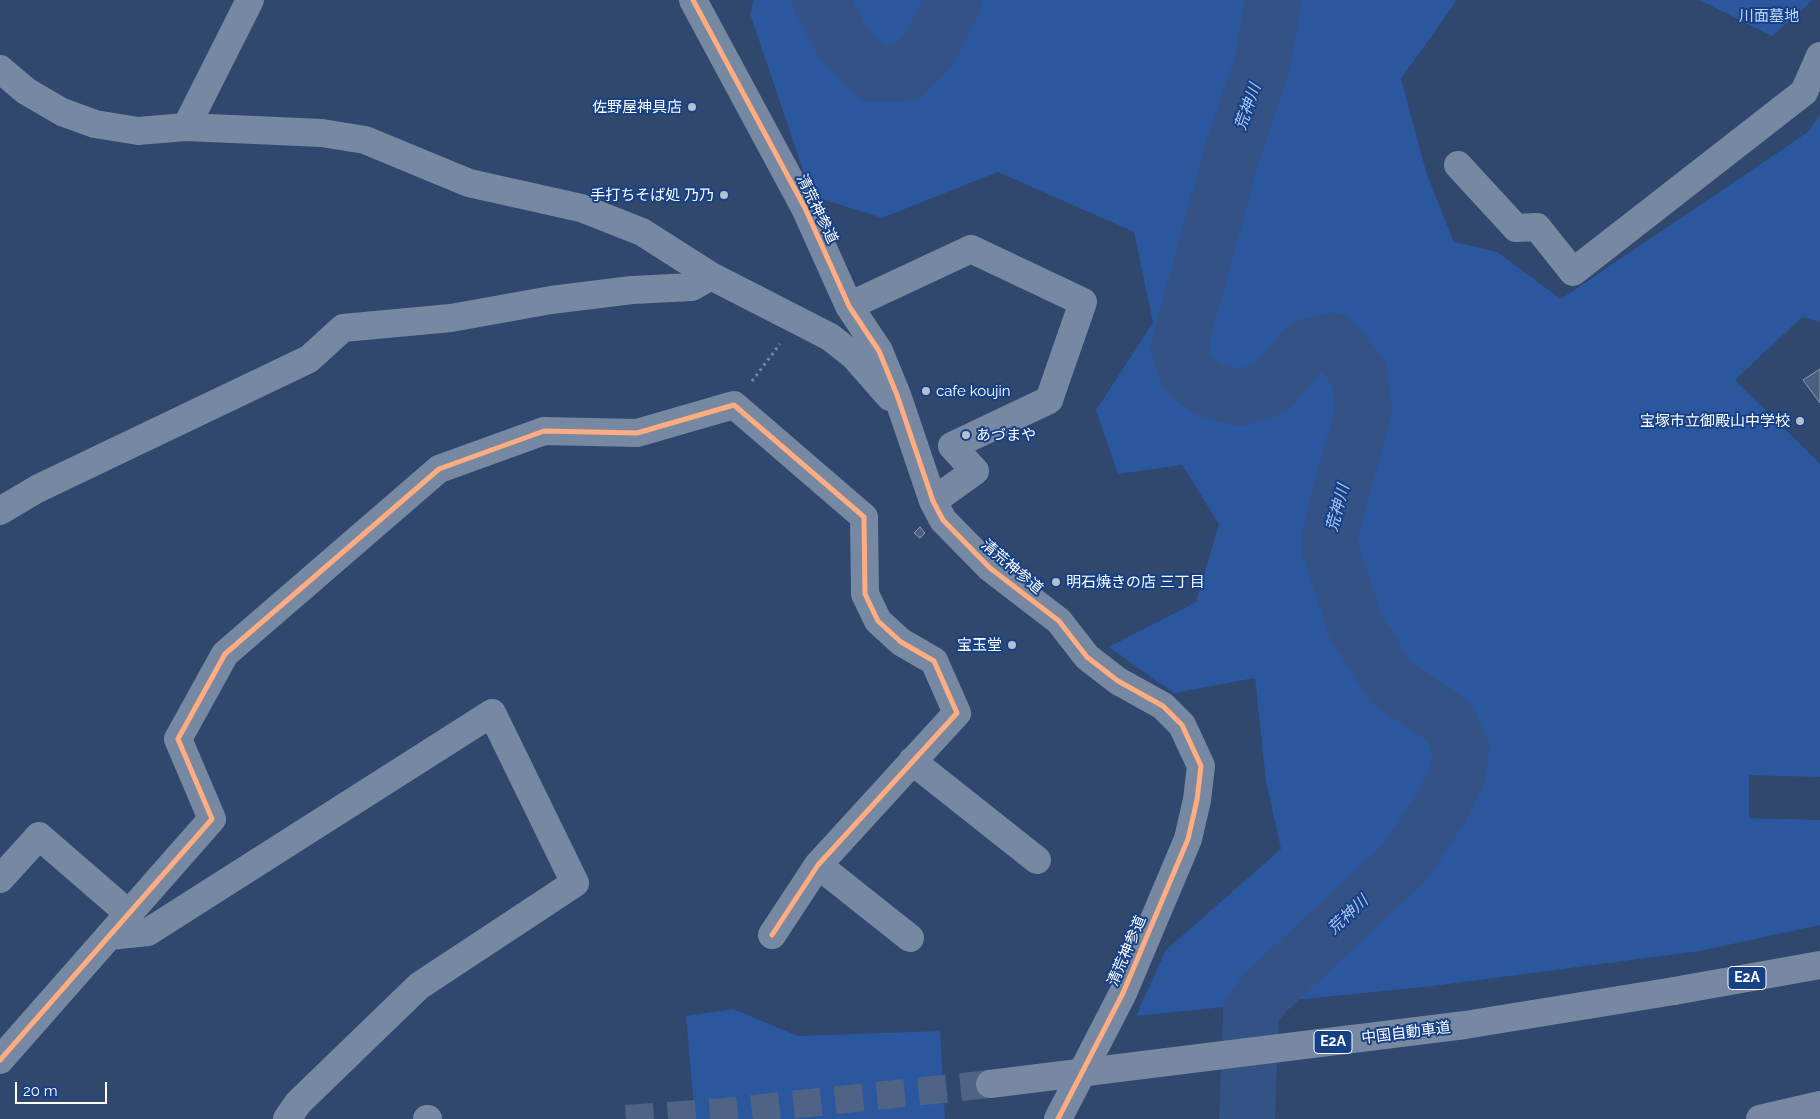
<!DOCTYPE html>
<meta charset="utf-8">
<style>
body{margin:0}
#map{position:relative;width:1820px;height:1119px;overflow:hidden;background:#30476e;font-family:Raleway,sans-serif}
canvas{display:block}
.scale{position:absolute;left:15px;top:1082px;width:92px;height:22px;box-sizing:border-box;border:2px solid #fff;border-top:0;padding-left:6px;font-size:15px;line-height:18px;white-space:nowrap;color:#fff;-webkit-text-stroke:4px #174187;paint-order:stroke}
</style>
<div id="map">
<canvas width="1820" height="1119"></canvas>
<div class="scale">20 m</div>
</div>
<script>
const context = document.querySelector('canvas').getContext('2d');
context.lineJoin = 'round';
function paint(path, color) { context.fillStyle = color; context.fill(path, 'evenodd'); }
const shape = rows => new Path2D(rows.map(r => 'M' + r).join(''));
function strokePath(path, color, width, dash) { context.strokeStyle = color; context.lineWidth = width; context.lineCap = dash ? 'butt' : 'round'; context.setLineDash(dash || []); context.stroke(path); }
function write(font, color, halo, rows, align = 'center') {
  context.font = font + ' Raleway,"Noto Sans JP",sans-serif'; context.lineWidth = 4; context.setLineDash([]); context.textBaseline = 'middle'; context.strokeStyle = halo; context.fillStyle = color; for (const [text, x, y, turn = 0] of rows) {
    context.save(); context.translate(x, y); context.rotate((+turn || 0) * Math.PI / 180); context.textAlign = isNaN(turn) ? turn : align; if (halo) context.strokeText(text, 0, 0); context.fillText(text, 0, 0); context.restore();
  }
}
paint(shape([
 [754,0,1457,0,1401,79,1427,175,1454,242,1497,252,1561,299,1808,132,1820,115,1820,322,1802,317,1735,380,1820,464,1820,777,1749,775,1749,818,1820,820,1820,925,1700,951,1433,986,1136,1016,1166,950,1281,849,1266,781,1255,678,1174,693,1109,647,1196,602,1219,524,1182,465,1118,474,1096,410,1153,323,1134,232,998,172,882,218,812,196,750,14],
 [1699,0,1813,0,1772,36],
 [733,1009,798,1036,940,1031,945,1119,695,1119,686,1016]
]), '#2a579e');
strokePath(shape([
 [820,0,842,41,873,74,906,73,930,48,954,0],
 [1247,1119,1251,1012,1264,994,1406,861,1439,811,1458,774,1461,748,1449,722,1390,682,1355,625,1329,545,1337,505,1364,410,1359,373,1333,341,1306,347,1271,388,1239,398,1207,389,1188,374,1179,347,1233,150,1262,65,1273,0]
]), '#345285', 56);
const building = shape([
 [1820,369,1820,403,1803,380,1820,369],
 [920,527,925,533,920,538,914,533,920,527]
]);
paint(building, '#4d5f7e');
strokePath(building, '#8b9ab1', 1);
strokePath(shape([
 [626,1119,724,1112,990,1084]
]), '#4f6384', 28, [28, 14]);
strokePath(shape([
 [752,381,780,344]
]), '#7788a3', 3, [2.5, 4]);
strokePath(shape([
 [250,0,186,127,322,133,365,140,469,183,581,208,642,232,711,276,830,337,854,356,890,397],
 [693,0,805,208,849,306,879,351,897,395,933,501,943,520,990,568,1059,621,1087,657,1118,681,1163,706,1182,725,1201,766,1197,800,1188,839,1123,993,1058,1119],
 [0,69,26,91,62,112,95,124,138,131,186,127],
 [1458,165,1516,228,1537,227,1573,272,1804,92,1820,56],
 [849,306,971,249,1083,302,1049,400,952,446,975,471,933,501],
 [0,511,37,489,309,359,343,328,451,318,551,300,632,290,692,287,711,276],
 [912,761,1037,860],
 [818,865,910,938],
 [0,879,39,836,129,914],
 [109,936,148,932,492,713,575,883,419,986,298,1103,287,1119],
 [0,1060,212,819,178,739,225,654,439,469,544,431,637,433,734,405,864,517,865,594,878,621,901,642,934,661,957,713,818,865,772,935],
 [427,1119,428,1119]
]), '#7788a3', 28);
strokePath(shape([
 [1674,991,1820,965],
 [1760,1119,1820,1105]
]), '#7888a2', 28);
strokePath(shape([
 [990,1084,1465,1025,1674,991]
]), '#7888a2', 28);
strokePath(shape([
 [693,0,805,208,849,306,879,351,897,395,933,501,943,520,990,568,1059,621,1087,657,1118,681,1163,706,1182,725,1201,766,1197,800,1188,839,1123,993,1058,1119],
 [0,1060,212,819,178,739,225,654,439,469,544,431,637,433,734,405,864,517,865,594,878,621,901,642,934,661,957,713,818,865,772,935]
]), '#ffac80', 5);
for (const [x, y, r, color] of [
 [692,107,5,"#b7bfcc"],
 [724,195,5,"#b7bfcc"],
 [926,391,5,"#b7bfcc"],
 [1800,421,5,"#b7bfcc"],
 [966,435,5,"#b7bfcc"],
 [1056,582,5,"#b7bfcc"],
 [1012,645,5,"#b7bfcc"]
]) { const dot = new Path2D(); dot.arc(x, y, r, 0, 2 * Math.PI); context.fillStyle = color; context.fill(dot); strokePath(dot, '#174187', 2); }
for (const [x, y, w] of [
 [1747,978,38],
 [1333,1042,38]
]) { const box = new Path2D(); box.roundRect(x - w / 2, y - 11.5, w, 23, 4); context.fillStyle = '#174187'; context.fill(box); strokePath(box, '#fff', 1); }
write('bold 14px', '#fff', null, [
 ["E2A",1747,978],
 ["E2A",1333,1042]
]);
write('15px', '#c3d9fa', '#174187', [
 ["川面墓地",1769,16]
]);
write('15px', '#fff', '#174187', [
 ["佐野屋神具店",682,107],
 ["手打ちそば処 乃乃",714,195],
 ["cafe koujin",936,391,"left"],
 ["宝塚市立御殿山中学校",1790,421],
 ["あづまや",976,435,"left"],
 ["明石焼きの店 三丁目",1066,582,"left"],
 ["宝玉堂",1002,645]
], 'right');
write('15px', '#fff', '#174187', [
 ["清荒神参道",817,209,64],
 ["清荒神参道",1012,567,40],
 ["清荒神参道",1127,951,-67],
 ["中国自動車道",1406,1033,-7]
]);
write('italic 16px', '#a9c7f5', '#174187', [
 ["荒神川",1248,107,-71],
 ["荒神川",1338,508,-75],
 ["荒神川",1348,915,-43]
]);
</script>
